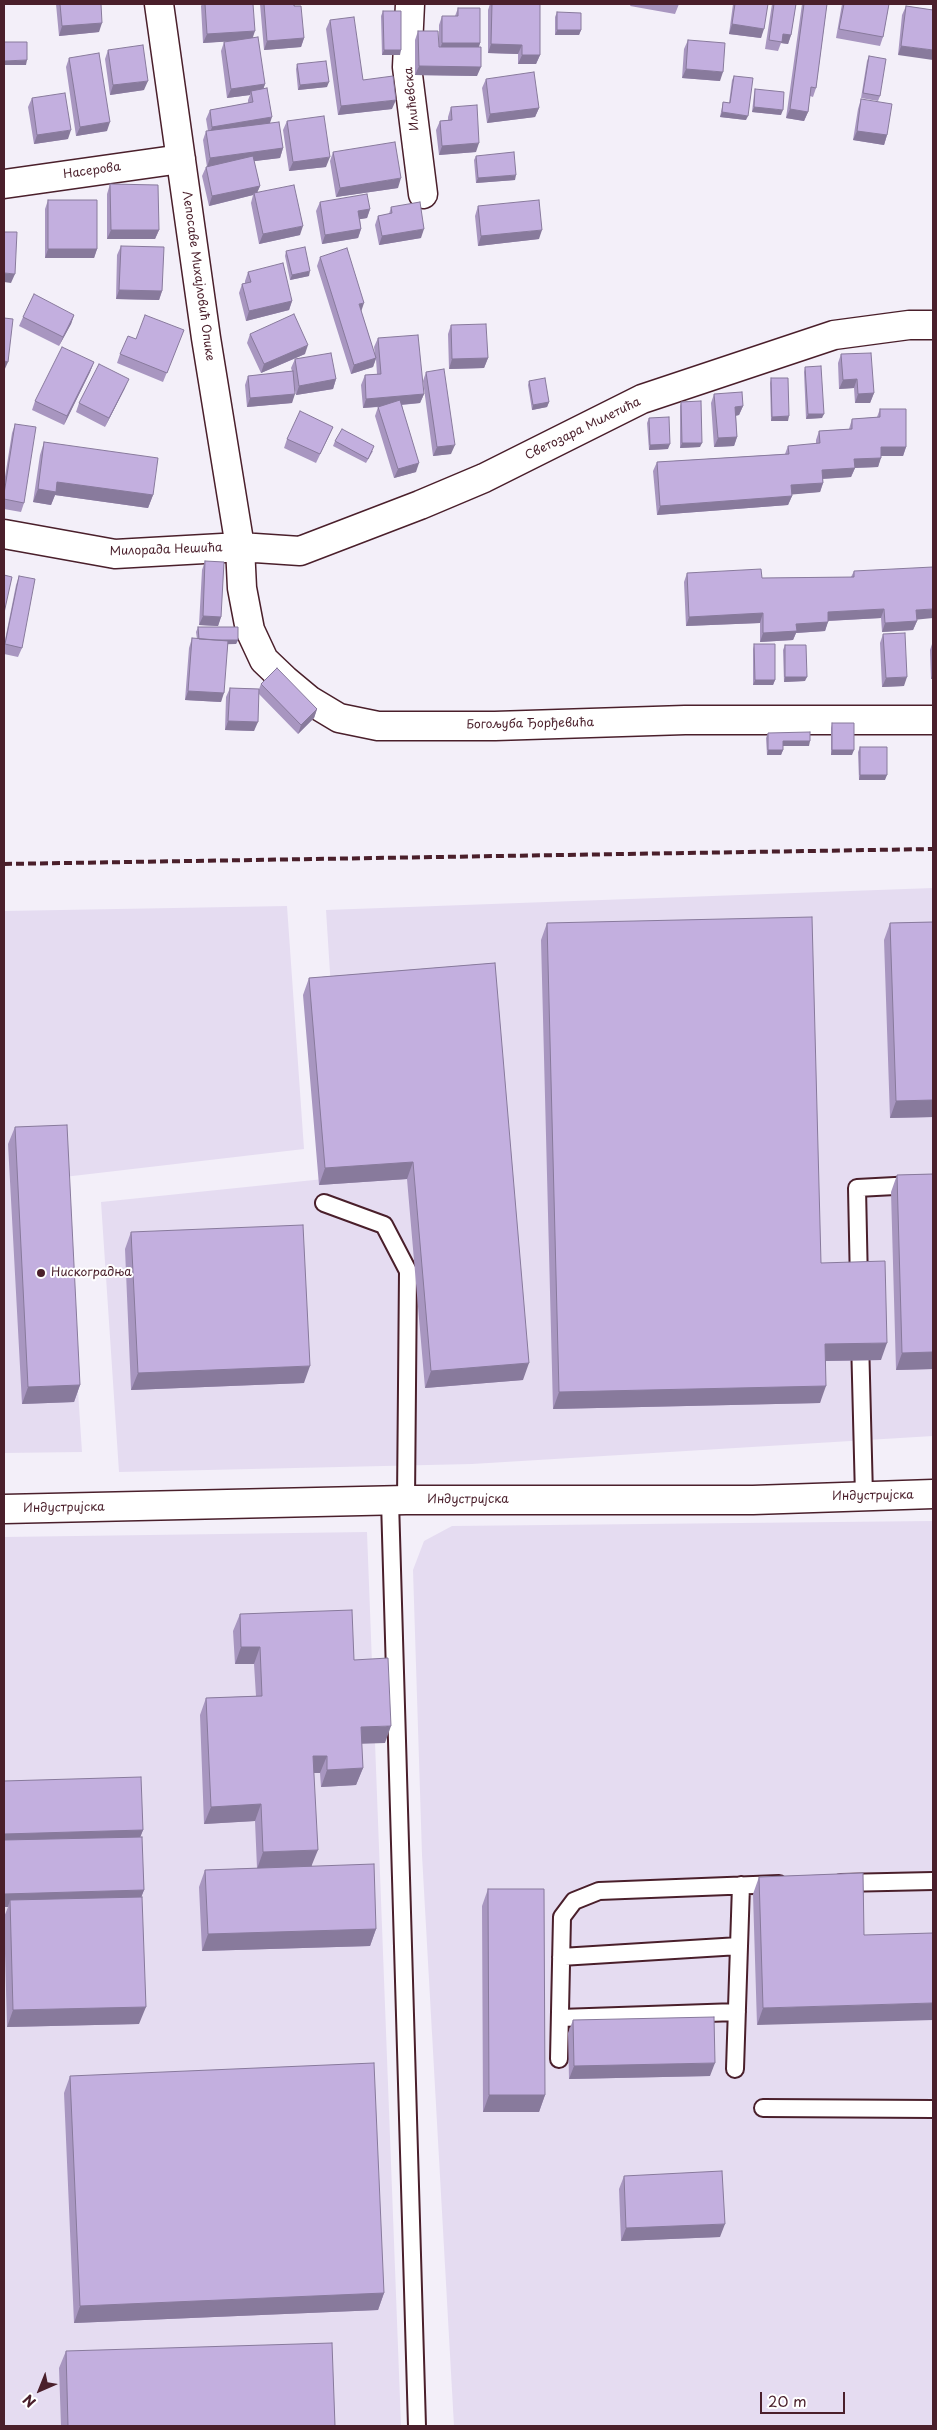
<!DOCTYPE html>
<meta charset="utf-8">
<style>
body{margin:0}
#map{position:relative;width:937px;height:2430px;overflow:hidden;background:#f3eff9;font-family:"Playpen Sans",sans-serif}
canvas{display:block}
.frame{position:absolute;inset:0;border:5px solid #4a1f2b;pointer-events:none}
.north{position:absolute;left:15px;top:2365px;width:50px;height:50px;-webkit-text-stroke:4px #fff;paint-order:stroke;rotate:224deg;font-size:14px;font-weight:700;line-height:20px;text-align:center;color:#4a1f2b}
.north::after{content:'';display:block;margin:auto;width:18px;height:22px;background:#4a1f2b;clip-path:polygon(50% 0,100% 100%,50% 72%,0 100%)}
.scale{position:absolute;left:760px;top:2392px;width:85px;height:22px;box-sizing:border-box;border:2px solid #4a1f2b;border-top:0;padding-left:6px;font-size:15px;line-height:18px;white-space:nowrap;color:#4a1f2b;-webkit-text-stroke:4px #fff;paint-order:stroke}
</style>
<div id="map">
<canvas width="937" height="2430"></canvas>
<div class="frame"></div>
<div class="north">N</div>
<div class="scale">20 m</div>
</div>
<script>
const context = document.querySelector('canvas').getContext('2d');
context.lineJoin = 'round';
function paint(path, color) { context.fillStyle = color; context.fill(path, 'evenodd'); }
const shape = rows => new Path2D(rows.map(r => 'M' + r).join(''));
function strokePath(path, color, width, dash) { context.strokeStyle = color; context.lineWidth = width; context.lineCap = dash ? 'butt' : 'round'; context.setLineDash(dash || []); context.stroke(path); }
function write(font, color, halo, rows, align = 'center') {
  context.font = font + ' "Playpen Sans",sans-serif'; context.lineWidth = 4; context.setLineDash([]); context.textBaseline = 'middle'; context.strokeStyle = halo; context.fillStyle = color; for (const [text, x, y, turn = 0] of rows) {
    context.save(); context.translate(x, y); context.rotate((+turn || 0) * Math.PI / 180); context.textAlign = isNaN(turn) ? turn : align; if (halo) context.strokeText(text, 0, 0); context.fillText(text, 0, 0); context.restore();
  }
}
paint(shape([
 [933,888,933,1436,472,1464,119,1472,101,1202,343,1177,326,910],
 [287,906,304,1149,64,1177,82,1452,4,1453,4,911],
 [933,1521,933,2426,454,2426,422,1855,413,1570,424,1541,452,1526],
 [367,1532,401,2426,4,2426,4,1537]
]), '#e5dcf1');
const lane = shape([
 [324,1203,384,1225,408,1271,406,1500],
 [859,1284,857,1188,933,1184],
 [860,1339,864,1496],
 [390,1501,417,2426],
 [841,1883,933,1881],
 [561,1957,739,1946],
 [560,2018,737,2012],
 [559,2059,562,1917,574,1901,599,1891,779,1884],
 [735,2069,741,1885],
 [763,2108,933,2109]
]);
const street = shape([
 [159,4,206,338,240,547,242,588,250,630,264,660,285,680,309,700,339,718,378,726,495,726,685,720,933,720],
 [410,4,407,67,423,194],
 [4,184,181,159],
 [4,534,115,554,240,547,300,551,420,505,484,478,642,399,834,335,909,325,933,325],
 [4,1509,406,1500,753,1500,933,1494]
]);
strokePath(lane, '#4a1f2b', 20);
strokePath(street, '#4a1f2b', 31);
strokePath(lane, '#fff', 16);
strokePath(street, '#fff', 28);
strokePath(shape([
 [4,864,933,849]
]), '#4a1f2b', 4, [8, 4]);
paint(shape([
 [56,4,101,4,99,32,59,36],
 [202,4,253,4,253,38,265,84,263,89,270,123,283,148,280,158,254,161,260,186,257,193,300,235,259,244,251,203,253,195,209,206,202,176,206,167,207,167,203,140,206,131,208,131,206,119,210,110,248,103,248,100,250,95,227,98,221,51,224,42,230,41,203,43,201,6],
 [260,4,294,4,304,38,301,47,264,50],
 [490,4,540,4,540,55,536,64,518,64,518,54,488,53,488,10],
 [631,4,679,4,675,14,630,6],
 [733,4,768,4,761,38,729,34],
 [772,4,796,4,791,35,788,44,781,43,778,51,765,49],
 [802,4,827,4,816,88,813,97,810,96,808,112,804,121,786,118],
 [842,4,889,4,883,37,880,46,836,38],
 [906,6,933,10,898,55,902,15],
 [458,8,480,43,479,47,477,76,415,75,415,40,418,31,439,47,439,25,442,16,455,16],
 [383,11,400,55,382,55,381,16],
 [557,12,581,30,579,35,555,35,555,17],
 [330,20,363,80,392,109,338,115,326,29],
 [688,40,720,81,682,78,684,49],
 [108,50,144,90,110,95,105,59],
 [869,56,880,96,878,101,861,98,867,61],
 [69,58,107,131,76,136,66,67],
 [297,64,327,87,298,90,296,69],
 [734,76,746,120,720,117,723,102,729,103,732,80],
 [486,79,539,108,535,117,487,123,482,88],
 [755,89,781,115,752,112,754,94],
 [32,98,68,139,34,144,28,107],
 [861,99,887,135,884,145,853,140,858,109],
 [451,107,476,152,439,155,436,130,440,121,448,120,448,117],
 [287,121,326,167,289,171,283,130],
 [333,152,398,188,336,197,330,161],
 [476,156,515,180,476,183,474,160],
 [110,184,159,230,155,239,107,239,107,194],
 [48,200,97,249,94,258,45,258,45,209],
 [320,202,370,209,367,218,360,219,361,229,358,238,322,244,316,211],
 [478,206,539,239,478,246,475,216],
 [391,207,421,238,379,245,375,225,378,216,389,214],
 [121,246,162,291,159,300,116,299,117,255],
 [286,251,309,276,290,280,285,256],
 [320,257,361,311,375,355,374,347,378,338,424,394,420,403,402,405,416,472,394,478,375,416,378,407,363,408,361,385,365,375,377,374,376,359,373,367,351,374,317,266],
 [248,272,292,301,289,310,246,321,239,293,242,284,245,283,245,281],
 [74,315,71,324,59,346,19,326,23,317],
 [451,325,488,358,484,368,449,369,448,334],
 [184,330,163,382,117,363,120,354,136,339],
 [250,334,305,354,261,373,247,343],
 [841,354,874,393,870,403,855,403,854,388,839,389,838,363],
 [295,359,336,379,333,389,296,395,294,386,292,403,247,407,245,385,248,376,292,371,291,368],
 [94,362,90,372,64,425,32,410,35,401],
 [805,367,822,418,806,419,804,372],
 [426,372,451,454,433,456,423,381],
 [771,378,788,421,771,421,770,383],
 [529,381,549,402,547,407,532,410,528,385],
 [125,388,105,427,76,412,79,403],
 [714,394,743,406,739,415,736,416,737,437,734,446,714,447,711,403],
 [681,402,700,447,680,448,680,406],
 [880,409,906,447,903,456,881,456,878,467,855,468,851,477,823,479,823,483,820,492,792,494,792,496,788,505,657,515,653,471,657,462,785,454,788,446,816,444,816,440,819,431,849,429,852,419,877,417],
 [649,418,668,449,649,450,647,423],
 [15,424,24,503,21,512,4,509,4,483,12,433],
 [333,427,329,436,316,463,284,448,287,439],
 [335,441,373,451,366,463,333,446],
 [44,442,153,495,148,508,55,495,51,505,33,502,40,455],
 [205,561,221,617,218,626,199,625,202,570],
 [854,571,916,619,917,621,913,630,882,632,881,618,828,621,825,631,796,633,793,640,760,642,760,623,686,626,684,582,687,573,762,578,851,577],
 [19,576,22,648,18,657,4,654,4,645,16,585],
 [198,627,238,640,236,644,228,644,221,702,185,700,189,648,192,638,197,639,196,632],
 [883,634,904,686,882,687,880,643],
 [933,641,933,679,931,679,930,650],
 [754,644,775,680,773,685,753,685,753,649],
 [785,645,805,681,784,682,783,650],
 [261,684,317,709,314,718,298,734,259,694,254,731,225,730,226,697,230,688,259,689],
 [832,723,852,755,831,755,831,728],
 [768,733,809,746,783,746,783,750,781,755,767,755,766,738],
 [860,747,885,780,859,780,858,752],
 [933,922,933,1117,890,1118,884,940,890,923],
 [547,923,821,1263,881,1360,826,1361,820,1403,553,1409,541,940],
 [495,963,523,1380,425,1388,407,1179,319,1185,303,995,309,978],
 [15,1127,80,1385,74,1402,22,1404,8,1144],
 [933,1174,933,1369,896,1370,891,1192,897,1175],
 [131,1232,304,1383,131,1390,125,1249],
 [240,1614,354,1660,385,1743,361,1743,363,1768,356,1785,321,1787,320,1773,314,1773,312,1866,376,1929,370,1946,202,1951,199,1887,205,1870,257,1868,255,1821,204,1824,200,1715,206,1698,256,1696,254,1664,235,1664,233,1631],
 [4,1781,143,1830,140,1837,144,1890,141,1897,139,2024,7,2027,4,1917,8,1907],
 [863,1873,757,2025,753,1894,759,1877],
 [488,1889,545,2095,539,2112,483,2112,482,1906],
 [573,2020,710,2076,569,2079,568,2033],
 [70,2076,384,2293,378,2310,74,2323,64,2093],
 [624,2176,720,2237,621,2241,619,2189],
 [66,2351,335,2426,61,2426,59,2368]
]), '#a896c0');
paint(shape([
 [102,23,99,32,59,36,62,26],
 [732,24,764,29,761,38,729,34],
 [557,30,581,30,579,35,555,35],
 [255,31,252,40,203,43,207,34],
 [783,34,791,35,788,44,781,43],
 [304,38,301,47,264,50,267,41],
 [442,43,480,43,477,52,439,52],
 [491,44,522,45,518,54,488,53],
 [901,46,933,50,933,60,898,55],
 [384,50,401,50,400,55,382,55],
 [522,55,540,55,536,64,518,64],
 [27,60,26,65,4,65,4,61],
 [419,66,481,67,477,76,415,75],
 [686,69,723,72,720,81,682,78],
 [148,81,144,90,110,95,113,85],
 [329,82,327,87,298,90,300,85],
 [265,84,262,93,251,91,250,95,227,98,231,89],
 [396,100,392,109,338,115,341,106],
 [754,107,783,110,781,115,752,112],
 [539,108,535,117,487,123,490,114],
 [790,109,808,112,804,121,786,118],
 [722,112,748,116,746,120,720,117],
 [272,117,269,126,209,136,212,127],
 [110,122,107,131,76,136,80,127],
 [71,130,68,139,34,144,37,135],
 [857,131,887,135,884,145,853,140],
 [479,143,476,152,439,155,442,146],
 [283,148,280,158,207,167,210,158],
 [330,157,326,167,289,171,293,162],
 [516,175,515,180,476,183,478,178],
 [401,178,398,188,336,197,340,188],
 [260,186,256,195,254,193,253,195,209,206,212,196],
 [370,209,367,218,355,220,358,211],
 [303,226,300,235,259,244,263,234],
 [361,229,358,238,322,244,325,235],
 [424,229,421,238,379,245,382,236],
 [111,230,159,230,155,239,107,239],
 [542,230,539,239,478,246,481,236],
 [48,249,97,249,94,258,45,258],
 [310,271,309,276,290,280,292,275],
 [4,273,15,274,11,283,4,282],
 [119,290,162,291,159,300,116,299],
 [292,301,289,310,246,321,249,311],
 [364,303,361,312,359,304],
 [74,315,71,324,59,346,63,337],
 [308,345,305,354,261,373,264,364],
 [376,358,373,367,351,374,354,365],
 [488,358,484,368,449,369,452,359],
 [4,361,8,362,4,371],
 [94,362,90,372,64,425,67,416],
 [129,379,125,388,105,427,109,418],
 [336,379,333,389,296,395,299,386],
 [857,379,854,388,839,389,843,380],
 [874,393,870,403,855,403,858,394],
 [295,394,292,403,247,407,250,398],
 [424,394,420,403,363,408,366,399],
 [549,402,547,407,532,410,533,405],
 [743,406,739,415,732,416,735,407],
 [808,414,824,414,822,418,806,419],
 [789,416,788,421,771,421,772,417],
 [737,437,734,446,714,447,718,438],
 [682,443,702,443,700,447,680,448],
 [670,444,668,449,649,450,650,445],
 [455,445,451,454,433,456,437,447],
 [881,447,906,447,903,456,877,456],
 [881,458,878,467,851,468,854,459],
 [419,463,416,472,394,478,398,469],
 [855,468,851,477,819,479,822,470],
 [57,482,153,495,148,508,55,495,51,505,33,502,38,489],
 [823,483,820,492,787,495,791,485],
 [792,496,788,505,657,515,660,506],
 [884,609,881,618,825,621,828,612],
 [933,609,933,618,913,620,916,610],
 [763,613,760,623,686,626,689,617],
 [203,616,221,617,218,626,199,625],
 [917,621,913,630,882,632,885,623],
 [828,622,825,631,796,633,793,640,760,642,763,633,796,624],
 [199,640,238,640,236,644,197,645],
 [933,672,933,679,931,679],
 [785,677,807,677,805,681,784,682],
 [907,677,904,686,882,687,886,678],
 [755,680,775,680,773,685,753,685],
 [188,691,224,693,221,702,185,700],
 [317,709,314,718,298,734,301,725],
 [228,721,258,722,254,731,225,730],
 [783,741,810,741,809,746,781,746],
 [768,750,783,750,781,755,767,755],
 [832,750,854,750,852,755,831,755],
 [860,775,887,775,885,780,859,780],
 [933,1100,933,1117,890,1118,896,1101],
 [413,1162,407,1179,319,1185,325,1168],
 [887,1343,881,1360,819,1361,825,1344],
 [933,1352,933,1369,896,1370,902,1353],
 [529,1363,523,1380,425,1388,431,1371],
 [310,1366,304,1383,131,1390,138,1373],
 [80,1385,74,1402,22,1404,28,1387],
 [826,1386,820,1403,553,1409,559,1392],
 [241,1647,260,1647,254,1664,235,1664],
 [391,1726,385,1743,355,1744,361,1727],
 [313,1756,327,1756,320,1773,307,1773],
 [363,1768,356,1785,321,1787,327,1770],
 [261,1804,255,1821,204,1824,211,1807],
 [143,1830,138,1843,4,1847,4,1834],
 [318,1850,311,1867,257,1869,263,1852],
 [144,1890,139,1903,10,1900,8,1907,4,1907,4,1894],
 [376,1929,370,1946,202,1951,208,1934],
 [933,2003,933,2020,757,2025,763,2008],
 [146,2007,139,2024,7,2027,13,2010],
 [715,2063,710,2076,569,2079,574,2066],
 [489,2095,545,2095,539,2112,483,2112],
 [725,2224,720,2237,621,2241,626,2228],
 [384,2293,378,2310,74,2323,80,2306]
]), '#887a9c');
const building = shape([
 [60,4,101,4,102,23,62,26,60,4],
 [205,4,253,4,255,31,207,34,205,4],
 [264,4,294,4,294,6,301,6,304,38,267,41,264,4],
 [492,4,540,4,540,55,522,55,522,45,491,44,492,4],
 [735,4,768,4,764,29,732,24,735,4],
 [774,4,796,4,791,35,783,34,782,42,769,40,774,4],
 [804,4,827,4,816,88,811,87,808,112,790,109,804,4],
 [844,4,889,4,883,37,839,29,844,4],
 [906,6,933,10,933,50,901,46,906,6],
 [458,8,480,8,480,43,442,43,442,16,458,16,458,8],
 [383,11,401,11,401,50,384,50,383,11],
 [557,12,581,13,581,30,557,30,557,12],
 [354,17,363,80,393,76,396,100,341,106,330,20,354,17],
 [418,31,438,31,439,47,481,47,481,67,419,66,418,31],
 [258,37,265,84,231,89,224,42,258,37],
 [688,40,725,43,723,72,686,69,688,40],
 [4,42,27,42,27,60,4,61,4,42],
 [143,45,148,81,113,85,108,50,143,45],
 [99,53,110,122,80,127,69,58,99,53],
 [869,56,886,59,880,96,863,93,869,56],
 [326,61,329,82,300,85,297,64,326,61],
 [534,72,539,108,490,114,486,79,534,72],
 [734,76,753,78,748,116,722,112,723,102,730,103,734,76],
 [267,88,272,117,212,127,210,110,253,102,251,91,267,88],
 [755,89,784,92,783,110,754,107,755,89],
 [65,93,71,130,37,135,32,98,65,93],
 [861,99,892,104,887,135,857,131,861,99],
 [477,105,479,143,442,146,440,121,452,120,451,107,477,105],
 [324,116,330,157,293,162,287,121,324,116],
 [279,122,283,148,210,158,206,131,279,122],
 [395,142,401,178,340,188,333,152,395,142],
 [514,152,516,175,478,178,476,156,514,152],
 [253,156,260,186,212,196,206,167,253,156],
 [110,184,158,185,159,230,111,230,110,184],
 [294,185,303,226,263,234,254,193,294,185],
 [367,194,370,209,358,211,361,229,325,235,320,202,367,194],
 [48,200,97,200,97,249,48,249,48,200],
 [539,200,542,230,481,236,478,206,539,200],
 [420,202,424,229,382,236,378,216,392,213,391,207,420,202],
 [4,232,17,232,15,274,4,273,4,232],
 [121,246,164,247,162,291,119,290,121,246],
 [305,247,310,271,292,275,286,251,305,247],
 [347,248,364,303,359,304,376,358,354,365,320,257,347,248],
 [283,263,292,301,249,311,242,284,251,282,248,272,283,263],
 [34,294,74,315,63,337,23,317,34,294],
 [294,314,308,345,264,364,250,334,294,314],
 [145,315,184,330,167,373,120,354,128,336,136,339,145,315],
 [4,318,13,319,8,362,4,361,4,318],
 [486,324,488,358,452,359,451,325,486,324],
 [418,335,424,394,366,399,365,375,381,374,378,338,418,335],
 [62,347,94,362,67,416,35,401,62,347],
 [331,353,336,379,299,386,295,359,331,353],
 [871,353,874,393,858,394,857,379,843,380,841,354,871,353],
 [99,364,129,379,109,418,79,403,99,364],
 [821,366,824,414,808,414,805,367,821,366],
 [444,369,455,445,437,447,426,372,444,369],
 [293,371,295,394,250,398,248,376,293,371],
 [545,378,549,402,533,405,529,381,545,378],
 [771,378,788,378,789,416,772,417,771,378],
 [742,392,743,406,735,407,737,437,718,438,714,394,742,392],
 [400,400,419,463,398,469,378,407,400,400],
 [701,401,702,443,682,443,681,402,701,401],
 [880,409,906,409,906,447,881,447,881,458,854,459,855,468,822,470,823,483,791,485,792,496,660,506,657,462,789,454,788,446,820,443,819,431,852,429,852,419,880,417,880,409],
 [300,411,333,427,320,454,287,439,300,411],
 [669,417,670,444,650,445,649,418,669,417],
 [15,424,36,427,24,503,4,499,4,494,15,424],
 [342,429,374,446,368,459,335,441,342,429],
 [44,442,158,458,153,495,57,482,56,492,38,489,44,442],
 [205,561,224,562,221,617,203,616,205,561],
 [933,567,933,609,916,610,917,621,885,623,884,609,828,612,828,622,796,624,797,631,763,633,763,613,689,617,687,573,761,569,762,578,854,577,854,571,933,567],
 [4,575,12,577,4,613,4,575],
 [19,576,35,579,22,648,5,644,19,576],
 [198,627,238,627,238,640,215,640,199,639,198,627],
 [905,633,907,677,886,678,883,634,905,633],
 [192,638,228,641,224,693,188,691,192,638],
 [754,644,775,644,775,680,755,680,754,644],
 [785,645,806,645,807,677,785,677,785,645],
 [277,668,317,709,301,725,261,684,277,668],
 [230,688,259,689,258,722,228,721,230,688],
 [832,723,854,723,854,750,832,750,832,723],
 [810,732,810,741,783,741,783,750,768,750,768,733,810,732],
 [860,747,887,747,887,775,860,775,860,747],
 [812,917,821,1263,885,1261,887,1343,825,1344,826,1386,559,1392,547,923,812,917],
 [933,922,933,1100,896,1101,890,923,933,922],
 [495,963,529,1363,431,1371,413,1162,325,1168,309,978,495,963],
 [67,1125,80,1385,28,1387,15,1127,67,1125],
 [933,1174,933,1352,902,1353,897,1175,933,1174],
 [303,1225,310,1366,138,1373,131,1232,303,1225],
 [352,1610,354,1660,388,1658,391,1726,361,1727,363,1768,327,1770,327,1756,313,1756,318,1850,263,1852,261,1804,211,1807,206,1698,262,1696,260,1647,241,1647,240,1614,352,1610],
 [141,1777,143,1830,4,1834,4,1781,141,1777],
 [142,1837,144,1890,4,1894,4,1840,142,1837],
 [374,1864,376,1929,208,1934,205,1870,374,1864],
 [863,1873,864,1935,933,1933,933,2003,763,2008,759,1877,863,1873],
 [488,1889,544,1889,545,2095,489,2095,488,1889],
 [142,1897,146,2007,13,2010,10,1900,142,1897],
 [714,2017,715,2063,574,2066,573,2020,714,2017],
 [374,2063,384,2293,80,2306,70,2076,374,2063],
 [722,2171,725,2224,626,2228,624,2176,722,2171],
 [332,2343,335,2426,68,2426,66,2351,332,2343]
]);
paint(building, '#c3afdf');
strokePath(building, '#887a9c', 1);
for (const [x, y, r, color] of [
 [41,1273,5,"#4a1f2b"]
]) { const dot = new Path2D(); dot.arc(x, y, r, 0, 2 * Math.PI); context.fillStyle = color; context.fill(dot); strokePath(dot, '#fff', 2); }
write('12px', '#4a1f2b', '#fff', [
 ["Илићевска",412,99,-96],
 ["Насерова",92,171,-8],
 ["Лепосаве Михајловић Опике",198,276,82],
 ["Светозара Милетића",583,429,-26],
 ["Милорада Нешића",166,550,-2],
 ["Богољуба Ђорђевића",530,724,-1],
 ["Индустријска",873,1496,-1],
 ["Индустријска",468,1500],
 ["Индустријска",64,1508,-1]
]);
write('12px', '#4a1f2b', '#fff', [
 ["Нискоградња",51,1273]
], 'left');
</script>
